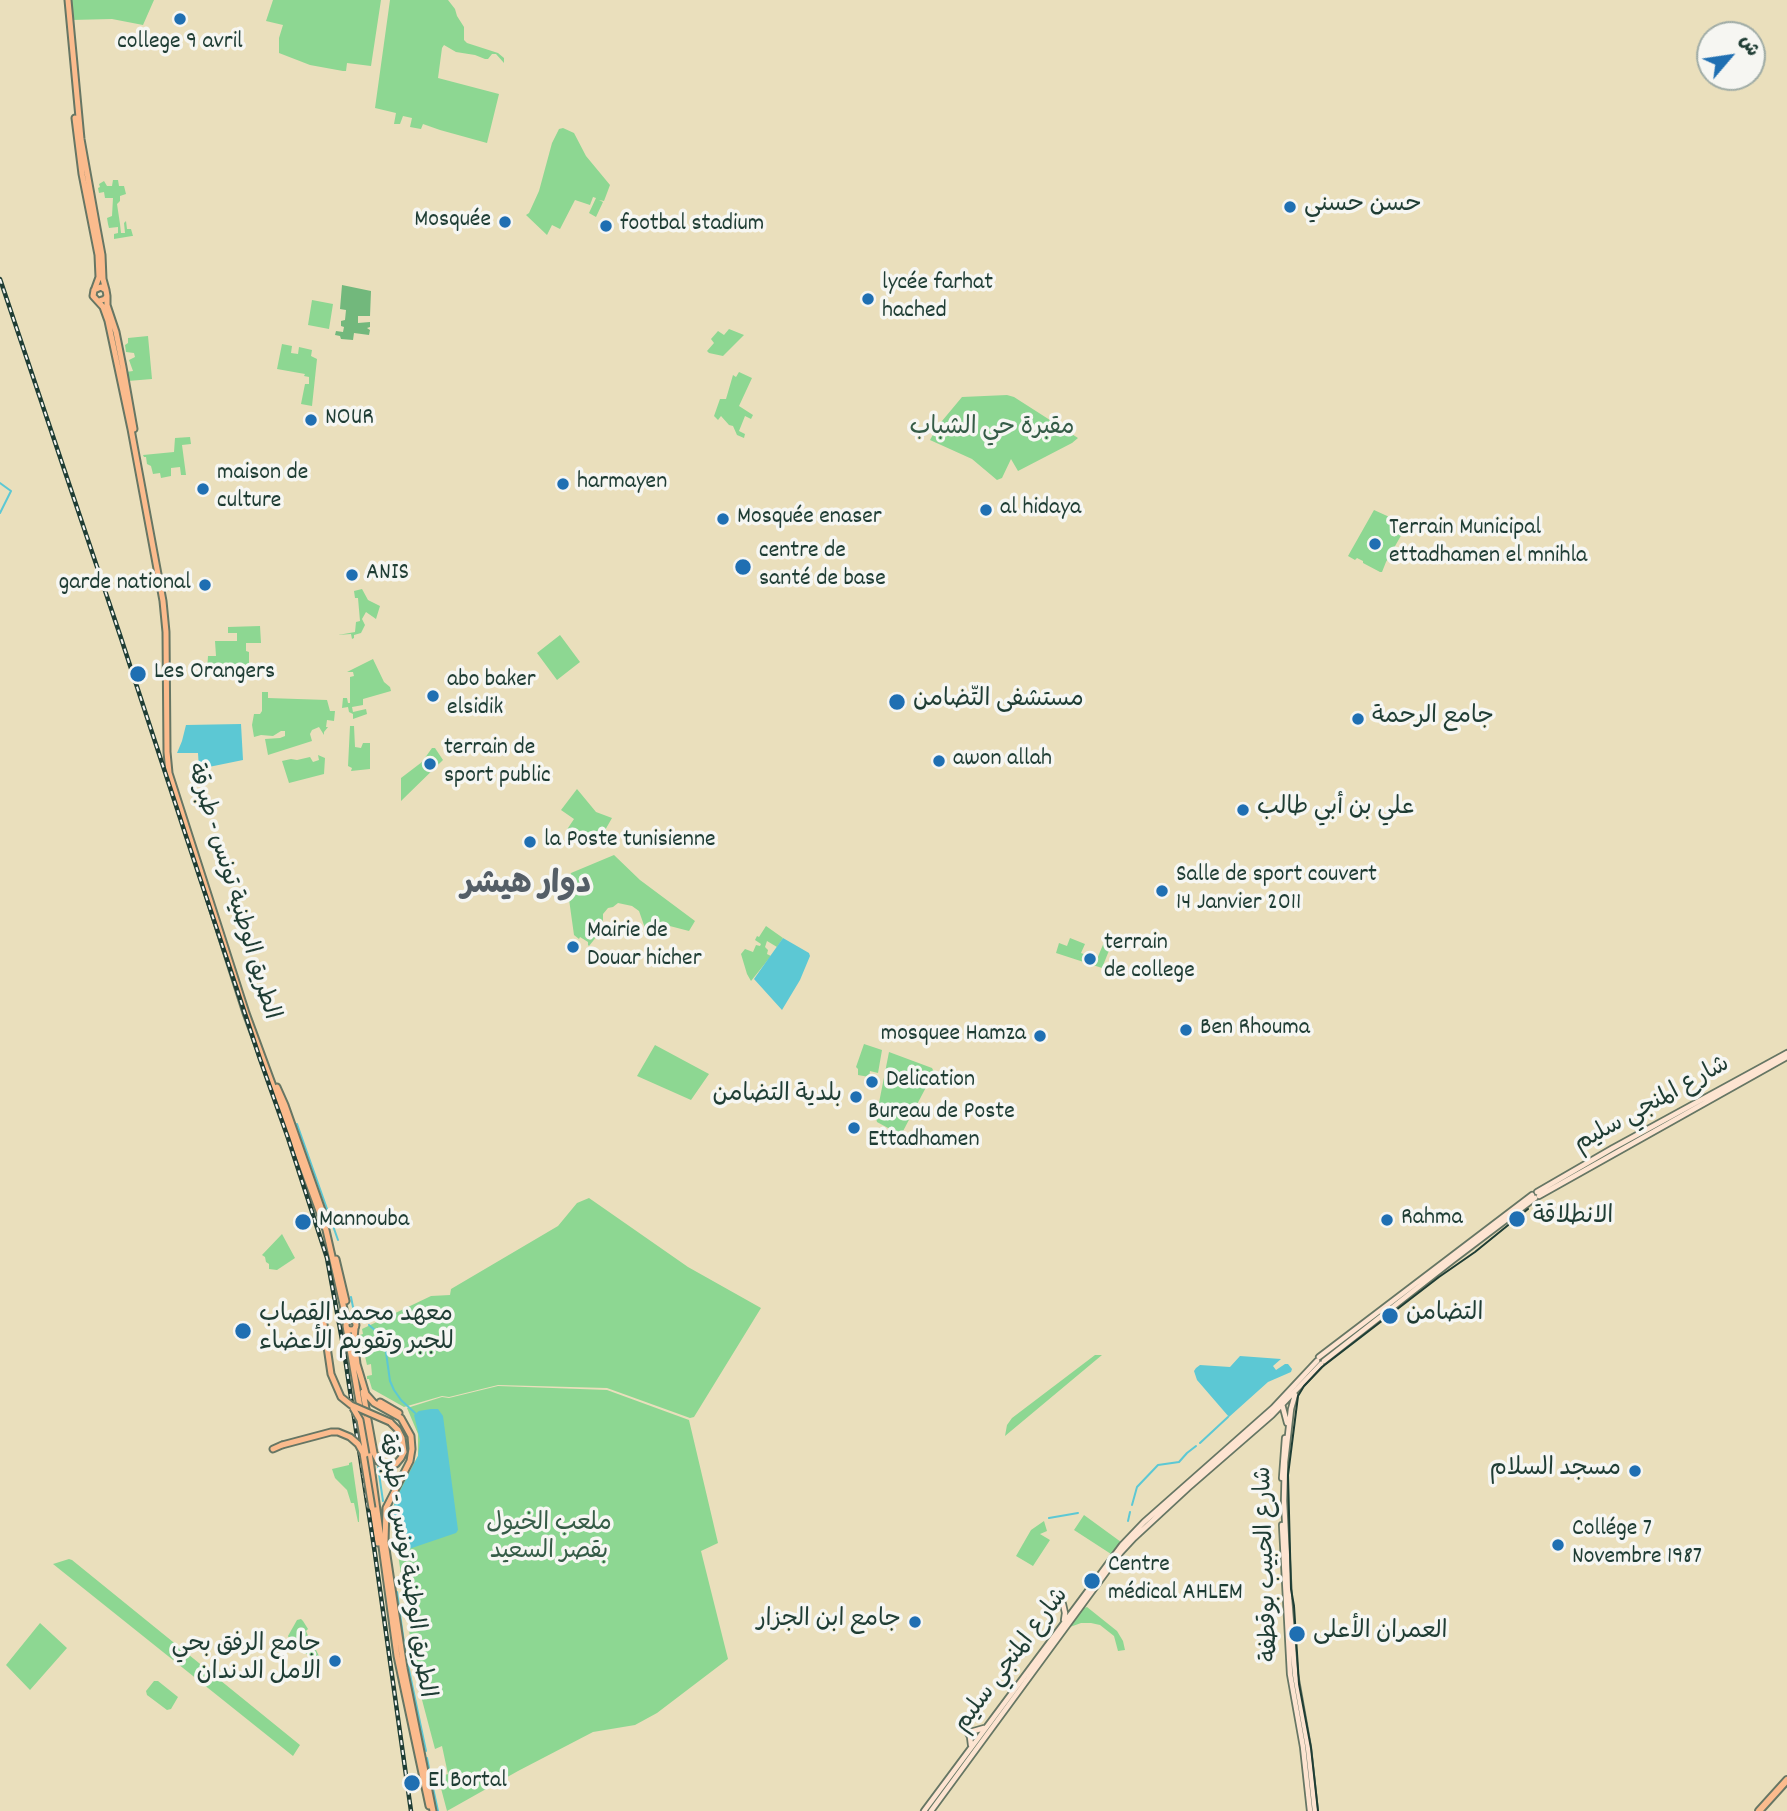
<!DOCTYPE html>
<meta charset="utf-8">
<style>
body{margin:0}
#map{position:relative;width:1787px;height:1811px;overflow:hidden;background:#eadfbc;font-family:Dekko,"Playpen Sans Arabic",sans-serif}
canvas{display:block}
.north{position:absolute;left:1696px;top:21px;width:70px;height:70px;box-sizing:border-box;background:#f6f6f2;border:2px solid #a0aca6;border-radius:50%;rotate:61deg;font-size:19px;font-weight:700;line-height:28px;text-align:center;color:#1f3d34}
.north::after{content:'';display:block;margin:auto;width:24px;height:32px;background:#1f6fb2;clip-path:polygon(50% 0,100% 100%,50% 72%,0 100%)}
</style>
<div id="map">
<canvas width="1787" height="1811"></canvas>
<div class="north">ش</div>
</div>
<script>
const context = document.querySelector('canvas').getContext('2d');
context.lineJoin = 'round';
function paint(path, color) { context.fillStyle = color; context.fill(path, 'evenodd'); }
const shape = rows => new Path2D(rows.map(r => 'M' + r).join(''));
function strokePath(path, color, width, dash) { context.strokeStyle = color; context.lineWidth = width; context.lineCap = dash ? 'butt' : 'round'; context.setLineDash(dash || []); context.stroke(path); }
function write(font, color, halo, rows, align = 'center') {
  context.font = font + ' Dekko,"Playpen Sans Arabic",sans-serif'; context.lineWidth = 7; context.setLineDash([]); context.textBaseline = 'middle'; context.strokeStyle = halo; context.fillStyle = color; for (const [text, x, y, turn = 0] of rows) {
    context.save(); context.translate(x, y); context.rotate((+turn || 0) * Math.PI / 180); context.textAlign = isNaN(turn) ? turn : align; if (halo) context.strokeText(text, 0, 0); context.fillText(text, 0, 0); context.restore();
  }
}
paint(shape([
 [70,0,154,0,143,25,112,19,71,20],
 [273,0,381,0,371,66,347,63,346,71,343,71,310,65,279,53,279,38,283,25,266,21],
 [390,0,448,0,455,9,457,16,464,27,464,40,467,43,498,53,504,58,504,63,496,54,492,54,488,59,485,59,475,55,456,52,444,45,442,48,438,78,499,94,487,143,440,130,423,124,421,129,410,127,412,118,403,116,400,124,394,124,396,113,375,108],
 [563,128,574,133,586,156,610,185,604,201,599,200,603,202,596,217,589,213,596,198,593,197,590,205,575,200,560,229,552,225,547,235,526,215,529,213,539,191,552,143,559,129],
 [113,180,118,180,119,186,124,186,126,194,120,196,120,201,117,204,120,224,121,233,125,233,124,223,126,221,127,229,131,229,133,236,132,236,114,239,114,234,118,233,118,227,109,228,108,224,107,218,112,216,113,198,105,198,104,192,99,193,98,188,100,187,99,184,104,181,107,186,112,186],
 [312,300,333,304,329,329,308,325],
 [729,329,744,335,723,356,709,353,707,351,714,343,711,339,718,331,724,335],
 [148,336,152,379,128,381,126,372,133,371,129,360,135,357,134,353,126,352,125,345,128,343,128,338],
 [282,344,292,346,291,353,298,354,299,347,312,350,311,356,317,359,312,406,301,404,305,384,309,384,309,377,304,376,305,374,277,369],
 [739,372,752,378,739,406,753,415,751,419,745,416,739,431,745,434,744,438,737,435,733,426,729,425,721,416,718,420,714,416,720,399,726,399,733,375,736,377],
 [1007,395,1014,397,1078,438,1072,443,1018,471,1011,459,1002,478,997,480,972,459,930,440,937,427,962,397],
 [190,437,191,444,182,445,186,475,181,475,180,467,171,468,171,476,161,478,160,473,153,474,151,466,147,464,146,457,144,457,143,455,174,452,175,438],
 [1374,510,1407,525,1386,562,1382,572,1380,572,1363,563,1363,561,1357,558,1355,560,1348,556],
 [362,589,368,600,380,606,376,619,366,612,362,619,365,625,361,633,354,635,354,638,352,639,351,634,338,635,355,632,356,622,360,621,358,598,355,598,354,591],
 [260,626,261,643,246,643,246,651,249,652,249,677,214,676,214,671,207,671,208,656,216,656,215,641,237,641,237,633,228,633,228,627],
 [560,635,580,662,557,680,537,653],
 [373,659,384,682,390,687,391,691,363,699,363,705,352,707,353,712,366,709,367,714,353,719,353,714,349,712,348,707,342,708,343,698,347,698,348,703,350,703,350,677,354,676,353,672,347,672],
 [262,692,268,692,268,698,327,700,330,711,335,711,334,721,327,720,326,727,328,727,324,732,324,735,319,727,312,730,310,734,312,741,268,755,265,739,280,738,285,736,285,731,281,731,273,736,261,735,254,737,252,725,254,714,260,714,262,711],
 [350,726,354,726,355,747,361,748,363,743,370,743,370,769,351,771,352,768,348,766],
 [432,748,435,748,443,760,401,801,401,778,422,762],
 [318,755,325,758,324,774,289,783,282,761,291,759,297,760,310,757,313,762,319,760],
 [577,789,596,812,612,818,604,832,598,835,588,846,566,831,574,819,561,810],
 [614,855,640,880,695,921,689,931,662,924,656,920,653,924,654,927,646,931,639,911,632,906,618,903,613,907,608,908,603,914,603,920,597,936,589,946,588,945,588,942,580,937,579,939,574,935,567,885,571,873],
 [766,926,783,938,777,947,767,941,765,947,768,950,767,954,771,956,751,981,747,974,741,954,745,949,753,952,756,945,760,946,761,944,755,940,757,936,759,937],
 [1070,938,1085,944,1081,953,1097,959,1105,940,1112,943,1102,968,1056,953,1059,943,1067,946],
 [864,1044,882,1050,878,1073,870,1071,869,1077,858,1075,858,1069,856,1067],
 [655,1045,709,1074,691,1100,637,1076],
 [889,1052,932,1068,934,1072,901,1135,877,1122,876,1118],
 [589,1198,688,1267,761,1308,694,1417,690,1418,607,1388,498,1385,449,1397,442,1396,404,1407,372,1389,369,1379,367,1379,367,1376,372,1375,371,1364,367,1365,360,1335,363,1334,362,1329,431,1296,450,1295,451,1289,558,1226,577,1203],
 [282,1234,295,1258,277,1270,269,1269,269,1264,266,1262,265,1257,262,1255],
 [1095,1355,1102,1355,1005,1436,1007,1425,1012,1418],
 [498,1386,607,1390,689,1420,718,1543,701,1551,728,1659,657,1713,635,1725,593,1732,518,1771,447,1811,438,1777,448,1774,442,1746,435,1749,421,1696,413,1659,418,1657,417,1654,417,1650,412,1651,392,1512,396,1497,418,1456,418,1434,407,1408,442,1397,449,1398],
 [352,1462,359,1511,359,1522,358,1522,354,1503,351,1503,347,1490,335,1478,332,1469,349,1465,349,1463],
 [1084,1515,1121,1542,1111,1554,1074,1530],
 [1044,1521,1047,1531,1040,1534,1050,1540,1033,1566,1016,1556,1031,1530],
 [69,1559,72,1560,300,1745,293,1756,53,1564],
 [1087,1607,1117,1631,1123,1641,1125,1650,1118,1651,1114,1636,1100,1625,1091,1623,1081,1623,1070,1627,1084,1608],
 [301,1619,303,1621,308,1629,306,1631,314,1650,316,1650,321,1660,318,1663,290,1641,288,1636,297,1620],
 [40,1623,67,1648,30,1690,6,1665],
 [154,1681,158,1681,178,1697,171,1709,167,1710,147,1695,146,1691]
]), '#8dd792');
paint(shape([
 [342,285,371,291,370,316,358,316,358,323,370,322,370,327,367,328,370,330,369,335,354,333,353,340,341,339,340,336,335,335,336,331,343,332,344,327,341,326,341,321,345,320,346,310,340,309]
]), '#72b87c');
paint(shape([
 [241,724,243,760,199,769,198,753,177,753,182,741,186,725],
 [783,938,809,953,810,956,800,980,782,1010,754,979],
 [1240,1356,1281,1359,1273,1366,1276,1370,1285,1364,1288,1364,1292,1369,1291,1372,1268,1382,1229,1417,1197,1380,1194,1371,1196,1368,1200,1365,1230,1367],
 [431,1409,438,1409,443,1416,458,1530,456,1533,406,1550,402,1550,398,1547,393,1518,393,1508,397,1497,418,1456,420,1440,414,1415,419,1411]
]), '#5cc8d4');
strokePath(shape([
 [0,483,11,491,0,513],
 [297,1124,338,1240],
 [351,1297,353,1307,363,1319],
 [369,1325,384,1338,390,1381,394,1390,401,1400,415,1413],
 [1200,1443,1228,1417],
 [378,1467,383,1501],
 [1132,1505,1137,1487,1158,1465,1179,1462,1187,1453,1196,1446],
 [1049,1518,1078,1513],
 [1128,1521,1130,1512],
 [397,1592,405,1650],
 [407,1660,426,1751],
 [427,1758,429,1768],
 [430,1774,438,1811]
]), '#5cc8d4', 2);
const secondary = shape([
 [1537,1192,1613,1148,1787,1053],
 [1539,1196,1787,1057],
 [1319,1357,1532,1195],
 [1324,1361,1453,1260,1535,1198],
 [1295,1395,1291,1409,1285,1462,1284,1501,1289,1598,1295,1674,1308,1747,1315,1811],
 [1282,1404,1287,1423],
 [1282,1478,1285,1438],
 [1282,1525,1290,1674,1303,1747,1310,1811],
 [1063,1604,1065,1613,1064,1620],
 [966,1729,970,1737,971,1745],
 [970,1732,984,1728],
 [924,1811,1122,1545,1144,1522,1273,1408,1317,1361],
 [931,1811,1121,1552,1134,1538,1188,1488,1272,1415,1321,1364]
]);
const primary = shape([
 [68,0,81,139,97,228,102,255,103,279,106,290],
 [75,118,82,174,98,255,99,277,95,288],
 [107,296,107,305,116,332,123,367,134,429],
 [99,301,105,299,107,296,106,290,101,287,94,290,93,296,103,307,108,321,131,429,163,601,166,632,167,752,169,773,246,1013,326,1230,347,1322],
 [277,1087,285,1105,323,1213],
 [336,1259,346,1301],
 [322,1307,326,1340],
 '346 1325a5 5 0 1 1 10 0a5 5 0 1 1-10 0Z',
 [346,1326,361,1413,366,1430,397,1656,429,1806],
 [355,1328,354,1339,357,1364,366,1394,374,1403,401,1418,411,1436,412,1449,410,1461,386,1508,385,1542,404,1668,433,1811],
 [363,1392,374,1453,378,1461,385,1465,396,1464,401,1458,404,1452,402,1438,398,1430,390,1422],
 [380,1402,399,1413],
 [273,1449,282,1445],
 [372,1508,378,1543]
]);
const highway = shape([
 [1759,1811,1787,1780]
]);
strokePath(secondary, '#667664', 8);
strokePath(primary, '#667664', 9);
strokePath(highway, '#667664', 10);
strokePath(secondary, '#fde4d1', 4.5);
strokePath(primary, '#fbbb8d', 5);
strokePath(highway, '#fbbb8d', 6);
strokePath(shape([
 [1318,1811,1311,1748,1299,1684,1294,1606,1291,1589,1288,1475,1298,1396,1304,1386,1322,1367,1439,1277,1475,1252,1528,1209]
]), '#1f3d34', 2);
const rail = shape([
 [0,279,121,638,186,836,260,1059,288,1138,327,1258,343,1345,375,1554,411,1811]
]);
strokePath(rail, '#1f3d34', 4.5);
strokePath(rail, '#f6f6f2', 2, [5]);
const primaryBridge = shape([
 [326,1340,331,1374,341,1397,351,1405,390,1422],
 [353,1408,360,1420,366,1454],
 [282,1445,331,1432,338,1432,350,1437,358,1444,363,1453,372,1508]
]);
strokePath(primaryBridge, '#667664', 9, []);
strokePath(primaryBridge, '#fbbb8d', 5);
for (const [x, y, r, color] of [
 [180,19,7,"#1f6fb2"],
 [1290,207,7,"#1f6fb2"],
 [505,222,7,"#1f6fb2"],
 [606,226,7,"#1f6fb2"],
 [868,299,7,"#1f6fb2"],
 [311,420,7,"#1f6fb2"],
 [563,484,7,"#1f6fb2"],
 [203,489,7,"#1f6fb2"],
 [986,510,7,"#1f6fb2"],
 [723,519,7,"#1f6fb2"],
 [1375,544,7,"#1f6fb2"],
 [743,567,9,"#1f6fb2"],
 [352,575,7,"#1f6fb2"],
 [205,585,7,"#1f6fb2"],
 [138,674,9,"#1f6fb2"],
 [433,696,7,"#1f6fb2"],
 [897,702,9,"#1f6fb2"],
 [1358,719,7,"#1f6fb2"],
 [939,761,7,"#1f6fb2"],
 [430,764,7,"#1f6fb2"],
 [1243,810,7,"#1f6fb2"],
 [530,842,7,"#1f6fb2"],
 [1162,891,7,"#1f6fb2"],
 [573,947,7,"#1f6fb2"],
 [1090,959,7,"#1f6fb2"],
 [1186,1030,7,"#1f6fb2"],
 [1040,1036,7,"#1f6fb2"],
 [872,1082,7,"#1f6fb2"],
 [856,1097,7,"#1f6fb2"],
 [854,1128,7,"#1f6fb2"],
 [1517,1219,9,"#1f6fb2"],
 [1387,1220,7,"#1f6fb2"],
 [303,1222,9,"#1f6fb2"],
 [1390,1316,9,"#1f6fb2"],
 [243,1331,9,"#1f6fb2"],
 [1635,1471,7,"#1f6fb2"],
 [1558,1545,7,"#1f6fb2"],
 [1092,1581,9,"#1f6fb2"],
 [915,1622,7,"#1f6fb2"],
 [1297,1634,9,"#1f6fb2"],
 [335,1661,7,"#1f6fb2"],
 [412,1783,9,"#1f6fb2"]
]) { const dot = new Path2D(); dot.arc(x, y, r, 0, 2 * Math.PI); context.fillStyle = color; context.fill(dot); strokePath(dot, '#f6f6f2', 2.5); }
write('24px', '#1f3d34', '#f6f6f2', [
 ["college 9 avril",180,44,"center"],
 ["حسن حسني",1304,207],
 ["Mosquée",491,222,"right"],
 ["footbal stadium",620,226],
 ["lycée farhat",882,285],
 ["hached",882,313],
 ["NOUR",325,420],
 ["maison de",217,475],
 ["culture",217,503],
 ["harmayen",577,484],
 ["al hidaya",1000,510],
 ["Mosquée enaser",737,519],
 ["Terrain Municipal",1389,530],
 ["ettadhamen el mnihla",1389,558],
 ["centre de",759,553],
 ["santé de base",759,581],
 ["ANIS",366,575],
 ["garde national",191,585,"right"],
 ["Les Orangers",154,674],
 ["abo baker",447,682],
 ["elsidik",447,710],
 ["مستشفى التّضامن",913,702],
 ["جامع الرحمة",1372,719],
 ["terrain de",444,750],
 ["sport public",444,778],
 ["awon allah",953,761],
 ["علي بن أبي طالب",1257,810],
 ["la Poste tunisienne",544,842],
 ["Salle de sport couvert",1176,877],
 ["14 Janvier 2011",1176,905],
 ["Mairie de",587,933],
 ["Douar hicher",587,961],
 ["terrain",1104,945],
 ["de college",1104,973],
 ["Ben Rhouma",1200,1030],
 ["mosquee Hamza",1026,1036,"right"],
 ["Delication",886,1082],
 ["بلدية التضامن",842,1097,"right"],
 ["Bureau de Poste",868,1114],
 ["Ettadhamen",868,1142],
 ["الانطلاقة",1533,1219],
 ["Rahma",1401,1220],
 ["Mannouba",319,1222],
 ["التضامن",1406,1316],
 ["معهد محمد القصاب",259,1317],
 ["للجبر وتقويم الأعضاء",259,1345],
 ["مسجد السلام",1621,1471,"right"],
 ["Collége 7",1572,1531],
 ["Novembre 1987",1572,1559],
 ["Centre",1108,1567],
 ["médical AHLEM",1108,1595],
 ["جامع ابن الجزار",901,1622,"right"],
 ["العمران الأعلى",1313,1634],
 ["جامع الرفق بحي",321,1647,"right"],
 ["الامل الدندان",321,1675,"right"],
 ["El Bortal",428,1783]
], 'left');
write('24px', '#355c47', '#f6f6f2', [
 ["مقبرة حي الشباب",992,430],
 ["ملعب الخيول",549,1526],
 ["بقصر السعيد",549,1554]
]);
write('24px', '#1f3d34', '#f6f6f2', [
 ["الطريق الوطنية تونس - طبرقة",231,892,73],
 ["شارع المنجي سليم",1653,1106,-29],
 ["شارع الحبيب بوقطفة",1269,1564,-92],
 ["الطريق الوطنية تونس - طبرقة",404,1566,81],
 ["شارع المنجي سليم",1013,1661,-53]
]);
write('bold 32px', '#545e66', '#f6f6f2', [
 ["دوار هيشر",526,888]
]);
</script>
